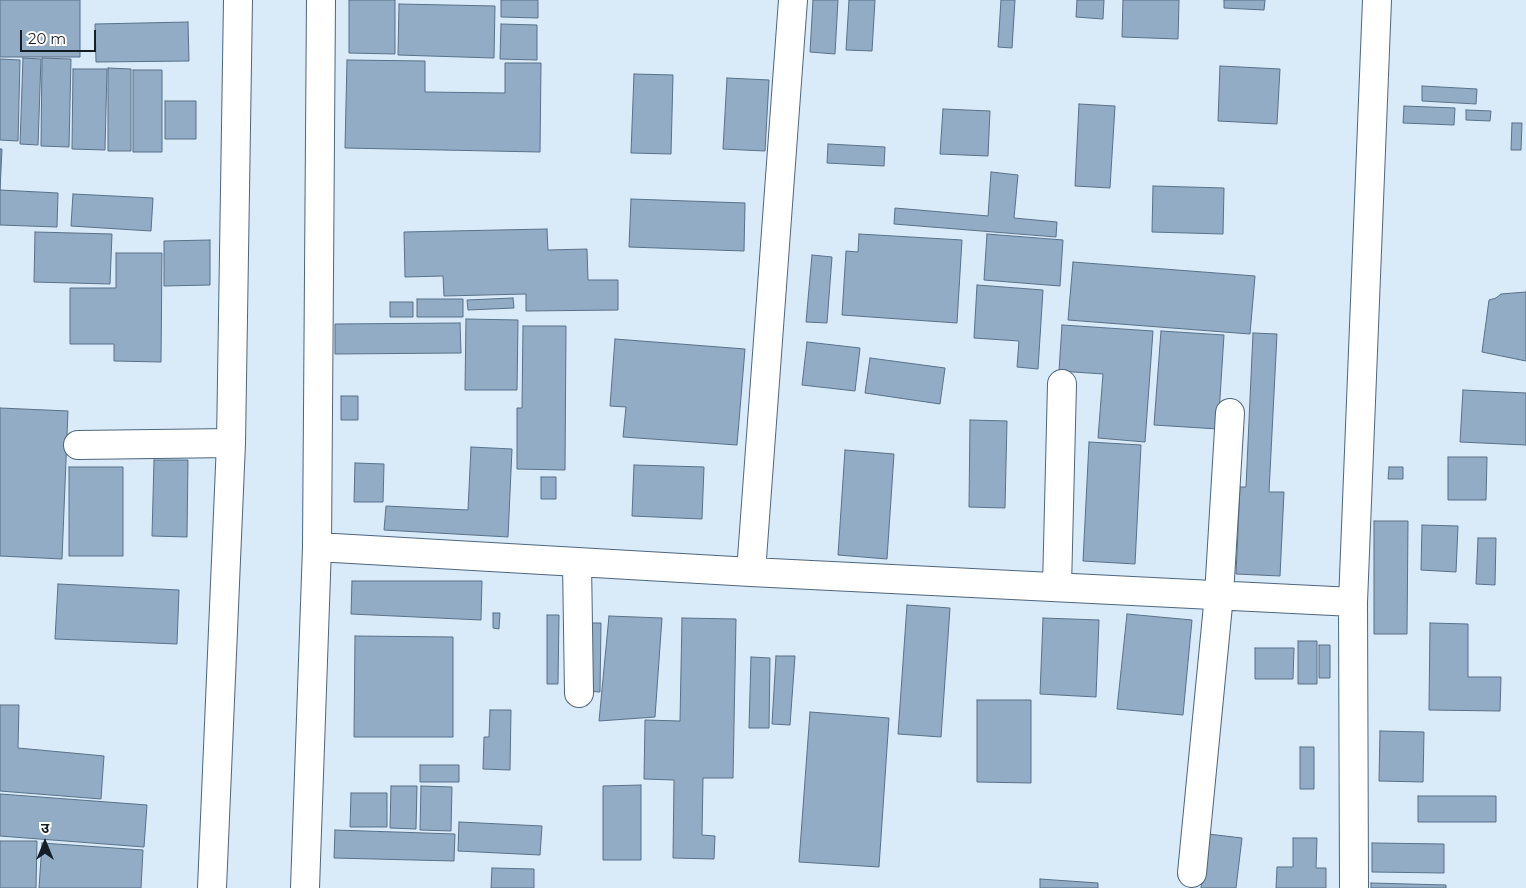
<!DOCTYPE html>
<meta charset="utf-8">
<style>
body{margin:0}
#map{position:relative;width:1526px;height:888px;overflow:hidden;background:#d9eaf9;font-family:Montserrat,"Noto Sans Devanagari",sans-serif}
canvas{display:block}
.north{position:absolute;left:20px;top:818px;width:50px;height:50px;-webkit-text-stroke:4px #fff;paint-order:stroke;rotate:0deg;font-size:14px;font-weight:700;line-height:20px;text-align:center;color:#141e27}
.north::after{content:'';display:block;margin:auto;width:18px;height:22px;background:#141e27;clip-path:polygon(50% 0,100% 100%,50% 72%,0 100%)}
.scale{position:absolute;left:20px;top:30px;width:76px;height:22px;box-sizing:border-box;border:2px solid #141e27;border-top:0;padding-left:6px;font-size:15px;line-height:18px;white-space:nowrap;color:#141e27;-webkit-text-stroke:4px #fff;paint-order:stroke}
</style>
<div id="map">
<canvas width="1526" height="888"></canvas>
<div class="north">उ</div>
<div class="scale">20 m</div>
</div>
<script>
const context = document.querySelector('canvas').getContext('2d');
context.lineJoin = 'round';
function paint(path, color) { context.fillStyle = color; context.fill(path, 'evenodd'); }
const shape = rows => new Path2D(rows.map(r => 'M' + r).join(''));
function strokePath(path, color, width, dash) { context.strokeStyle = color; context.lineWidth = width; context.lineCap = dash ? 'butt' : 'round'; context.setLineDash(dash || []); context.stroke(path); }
const building = shape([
 [0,0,80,0,80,57,0,57,0,0],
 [349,0,395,0,395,54,349,53,349,0],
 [501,0,538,0,538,18,501,17,501,0],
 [813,0,838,0,835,54,810,52,813,0],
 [849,0,875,0,872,51,846,50,849,0],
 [1001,0,1015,0,1012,48,998,47,1001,0],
 [1077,0,1104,0,1103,19,1076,17,1077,0],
 [1123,0,1179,0,1178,39,1122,37,1123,0],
 [1224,0,1265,0,1264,10,1224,8,1224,0],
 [399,4,495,6,494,58,398,55,399,4],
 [188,22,189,61,96,62,95,24,188,22],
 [501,24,537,25,537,60,500,59,501,24],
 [23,58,41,59,38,145,20,144,23,58],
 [42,58,71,59,69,147,41,146,42,58],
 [0,59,20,60,18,141,0,140,0,59],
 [347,60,425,61,425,92,505,93,505,63,541,63,540,152,345,148,347,60],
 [1220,66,1280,69,1277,124,1218,121,1220,66],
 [108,68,131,69,131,151,108,151,108,68],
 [73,69,107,69,105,150,72,149,73,69],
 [133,70,162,70,162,152,133,152,133,70],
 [634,74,673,75,671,154,631,153,634,74],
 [727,78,769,80,765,151,723,149,727,78],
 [1422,86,1477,89,1476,104,1422,101,1422,86],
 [165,101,196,101,196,139,165,139,165,101],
 [1079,104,1115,106,1110,188,1075,186,1079,104],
 [1404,106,1455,108,1454,125,1403,123,1404,106],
 [943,109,990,111,988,156,940,154,943,109],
 [1466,110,1491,111,1490,121,1466,120,1466,110],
 [1512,123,1522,123,1521,150,1511,150,1512,123],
 [828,144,885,147,884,166,827,163,828,144],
 [0,149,2,149,0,190,58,193,57,227,0,225,0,149],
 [991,172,1018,175,1014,218,1057,222,1056,237,894,224,895,208,988,216,991,172],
 [1153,186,1224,188,1223,234,1152,232,1153,186],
 [73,194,153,198,151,231,71,226,73,194],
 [631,199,745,203,744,251,629,247,631,199],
 [547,229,548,250,587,249,588,280,618,280,618,310,526,311,526,294,444,296,443,276,405,277,404,232,547,229],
 [35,232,112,234,110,284,34,282,35,232],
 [859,234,962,240,957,323,842,315,846,251,858,252,859,234],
 [987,234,1063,240,1060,286,984,280,987,234],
 [210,240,210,285,164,286,164,241,210,240],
 [116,253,162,253,161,362,114,361,114,344,70,344,70,288,116,288,116,253],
 [812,255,832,257,827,323,806,322,812,255],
 [1073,262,1255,276,1250,334,1068,320,1073,262],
 [977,285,1043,290,1038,369,1017,367,1019,341,974,338,977,285],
 [1526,292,1526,361,1482,352,1489,300,1496,298,1501,294,1526,292],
 [513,298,514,308,468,310,467,300,513,298],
 [417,299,463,299,463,317,417,317,417,299],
 [390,302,413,302,413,317,390,317,390,302],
 [466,319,518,320,517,390,465,390,466,319],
 [460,323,461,353,335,354,335,324,460,323],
 [1062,325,1153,331,1145,442,1098,438,1103,374,1059,371,1062,325],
 [523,326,566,326,565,470,517,469,517,408,522,408,523,326],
 [1161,331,1224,335,1218,429,1154,425,1161,331],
 [1253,333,1277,334,1269,492,1284,492,1280,576,1236,574,1240,487,1246,487,1253,333],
 [615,339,745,349,737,445,623,437,626,407,610,406,615,339],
 [807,342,860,348,855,391,802,385,807,342],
 [870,358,945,368,940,404,865,393,870,358],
 [1463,390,1526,393,1526,445,1460,442,1463,390],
 [341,396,358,396,358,420,341,420,341,396],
 [0,408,68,411,62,559,0,556,0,408],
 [970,420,1007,421,1005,508,969,507,970,420],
 [1089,442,1141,445,1135,564,1083,561,1089,442],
 [471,447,512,449,508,537,384,530,386,506,468,510,471,447],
 [845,450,894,454,887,559,838,555,845,450],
 [1448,457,1487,457,1486,500,1448,500,1448,457],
 [154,460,188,460,187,537,152,536,154,460],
 [355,463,384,464,383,502,354,502,355,463],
 [634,465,704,467,702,519,632,516,634,465],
 [69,467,123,467,123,556,69,556,69,467],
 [1389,467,1403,467,1403,479,1388,479,1389,467],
 [541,477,556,477,556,499,541,499,541,477],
 [1374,521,1408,521,1407,634,1374,634,1374,521],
 [1422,525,1458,526,1456,572,1421,570,1422,525],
 [1478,538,1496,538,1495,585,1476,584,1478,538],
 [352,581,482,581,481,620,351,614,352,581],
 [58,584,179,590,177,644,55,639,58,584],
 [907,605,950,608,941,737,898,734,907,605],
 [493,613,500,613,499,629,493,628,493,613],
 [1127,614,1192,620,1183,715,1117,709,1127,614],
 [547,615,559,615,558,684,547,684,547,615],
 [609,616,662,618,655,717,599,721,609,616],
 [682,618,736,619,733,778,703,778,702,835,715,836,714,859,673,858,674,780,644,779,645,720,680,721,682,618],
 [1043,618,1099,620,1096,697,1040,694,1043,618],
 [586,623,601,623,600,692,585,691,586,623],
 [1430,623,1468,624,1468,677,1501,677,1500,711,1429,710,1430,623],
 [355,636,453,637,453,737,354,737,355,636],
 [1298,641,1317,641,1317,684,1298,684,1298,641],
 [1319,645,1330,645,1330,678,1319,678,1319,645],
 [1255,648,1294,648,1293,679,1255,679,1255,648],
 [776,656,795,656,790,725,772,724,776,656],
 [751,657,770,658,769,728,749,728,751,657],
 [977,700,1031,700,1031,783,977,782,977,700],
 [0,705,19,705,18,748,104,756,101,799,0,791,0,705],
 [490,710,511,710,510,770,483,769,484,737,489,737,490,710],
 [810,712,889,718,879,867,799,862,810,712],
 [1380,731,1424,732,1423,782,1379,781,1380,731],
 [1300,747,1314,747,1314,789,1300,789,1300,747],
 [420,765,459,765,459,782,420,782,420,765],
 [641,785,641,860,603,860,603,786,641,785],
 [391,786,417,786,416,829,390,828,391,786],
 [421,786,452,787,451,831,420,830,421,786],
 [351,793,387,793,387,827,350,827,351,793],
 [0,794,147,805,144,847,0,836,0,794],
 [1418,796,1496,796,1496,822,1418,822,1418,796],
 [459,822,542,826,540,855,458,851,459,822],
 [335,830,455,834,454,861,334,858,335,830],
 [1208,834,1242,838,1236,888,1201,888,1208,834],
 [1293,838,1317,838,1316,868,1326,868,1326,888,1276,888,1277,867,1293,867,1293,838],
 [0,841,37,841,36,888,0,888,0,841],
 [42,843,143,850,141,888,39,888,42,843],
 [1372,843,1444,844,1444,873,1372,872,1372,843],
 [492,868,534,869,534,888,491,888,492,868],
 [1040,879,1098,883,1098,888,1040,888,1040,879],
 [1371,883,1446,885,1446,888,1371,888,1371,883]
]);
paint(building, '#92acc5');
strokePath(building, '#597188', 1);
const minor = shape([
 [78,445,231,443],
 [317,547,751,572,1353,602],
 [577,562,579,693],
 [751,572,793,0],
 [1057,587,1062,384],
 [1192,873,1219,595,1230,413],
 [212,888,231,443,238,0],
 [305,888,317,547,321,0],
 [1354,888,1353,602,1377,0]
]);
strokePath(minor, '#4e667c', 30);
strokePath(minor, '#fff', 28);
</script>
